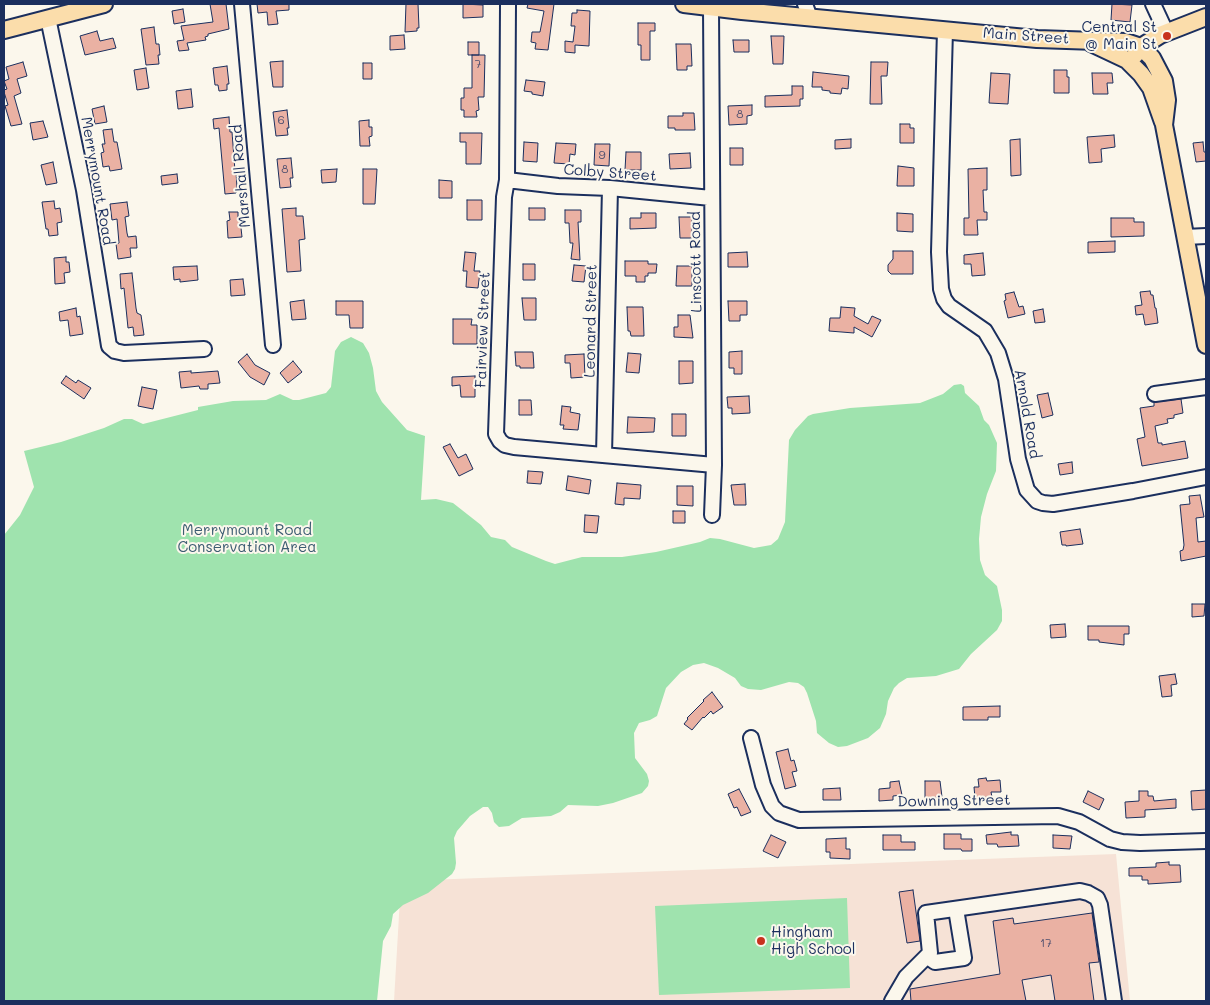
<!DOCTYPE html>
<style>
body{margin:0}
#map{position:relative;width:1210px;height:1005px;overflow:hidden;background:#fbf7ec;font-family:Mali,sans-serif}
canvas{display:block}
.frame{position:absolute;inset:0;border:5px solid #1b2f5e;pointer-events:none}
</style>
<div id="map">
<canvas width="1210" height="1005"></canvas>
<div class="frame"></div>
</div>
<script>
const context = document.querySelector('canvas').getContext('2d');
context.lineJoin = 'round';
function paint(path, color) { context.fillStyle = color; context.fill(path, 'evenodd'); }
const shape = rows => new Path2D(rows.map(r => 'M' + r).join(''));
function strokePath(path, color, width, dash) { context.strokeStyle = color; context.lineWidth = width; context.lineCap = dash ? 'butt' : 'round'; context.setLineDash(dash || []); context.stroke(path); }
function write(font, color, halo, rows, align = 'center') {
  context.font = font + ' Mali,sans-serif'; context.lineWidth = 4; context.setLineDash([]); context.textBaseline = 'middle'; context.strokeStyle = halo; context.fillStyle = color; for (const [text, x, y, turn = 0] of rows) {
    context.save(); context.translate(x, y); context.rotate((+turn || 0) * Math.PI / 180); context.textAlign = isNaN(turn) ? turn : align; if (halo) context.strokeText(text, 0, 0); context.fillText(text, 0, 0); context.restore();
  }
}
paint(shape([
 [1116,854,1130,1001,394,1001,401,881]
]), '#f6e2d6');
paint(shape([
 [351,337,363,343,369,353,373,368,376,391,382,402,407,430,425,436,421,500,436,499,453,503,481,525,491,537,505,540,512,547,546,561,555,564,582,557,622,557,656,552,700,542,710,538,720,539,754,548,771,545,778,539,785,522,789,440,795,430,808,416,813,414,850,408,920,403,943,394,954,385,961,384,964,386,965,393,979,406,984,420,989,425,997,443,996,471,987,494,981,517,979,539,980,560,985,575,997,586,1002,610,1002,621,997,630,971,654,959,669,936,676,907,678,899,683,894,688,888,701,886,714,880,728,868,738,847,746,838,747,829,743,817,733,816,721,807,693,804,687,798,683,789,682,761,690,748,689,741,686,735,678,718,668,704,663,693,665,681,672,666,688,657,716,650,720,639,723,634,733,635,758,647,774,649,781,648,786,642,793,613,803,598,806,568,805,560,812,551,816,522,818,509,826,499,827,494,822,492,813,488,807,483,807,470,816,457,831,454,838,456,863,455,869,452,874,428,893,403,905,393,914,391,926,383,941,377,1001,4,1001,4,535,20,515,34,487,24,451,61,442,104,428,124,419,132,419,143,424,198,410,198,407,233,401,266,400,280,394,293,400,299,400,326,393,331,387,335,351,341,342],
 [847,898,850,988,659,995,655,906]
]), '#9fe3ae');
const building = shape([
 [210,4,226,4,229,29,208,34,208,36,205,37,206,40,187,43,189,50,179,51,177,41,184,40,181,26,213,22,210,4],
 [257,4,289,4,289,10,276,11,278,24,268,25,267,12,258,13,257,4],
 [406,4,418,4,419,28,417,28,417,31,405,32,406,4],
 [463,4,483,5,483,17,463,18,463,4],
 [528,4,554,4,548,50,535,49,536,43,531,42,532,32,540,32,544,11,527,8,528,4],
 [1112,4,1132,5,1130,22,1111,20,1112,4],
 [183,9,185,22,174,24,172,11,183,9],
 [577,10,590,11,589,46,575,45,575,53,565,52,565,41,573,42,575,26,571,26,572,13,577,13,577,10],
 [638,23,655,23,655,31,650,31,650,60,641,60,641,45,638,45,638,23],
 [154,27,156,44,159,44,160,55,158,55,159,64,146,65,141,29,154,27],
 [97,31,100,41,113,38,116,48,85,55,80,36,97,31],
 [404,35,405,49,390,50,390,36,404,35],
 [771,36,784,36,783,64,773,64,771,36],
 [733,40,749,40,749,52,734,52,733,40],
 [468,42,479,42,479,55,468,55,468,42],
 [676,44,691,44,692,66,687,66,687,70,677,70,676,44],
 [472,55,485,55,484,97,478,97,479,110,476,111,477,117,464,117,464,110,461,110,461,98,464,98,464,88,472,88,472,55],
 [283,61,283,87,273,87,270,62,283,61],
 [23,62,27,76,17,79,21,93,14,96,22,124,11,126,5,106,8,105,4,92,4,90,7,89,4,81,9,79,6,67,23,62],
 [871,62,888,62,887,76,881,76,882,104,870,104,871,62],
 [363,63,372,63,372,79,363,79,363,63],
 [227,66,229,84,227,84,227,90,219,91,218,85,215,85,213,68,227,66],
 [146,68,149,88,137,90,134,70,146,68],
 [1054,70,1067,70,1067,77,1069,77,1069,93,1054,93,1054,70],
 [813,72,849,76,848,89,842,88,841,94,830,93,830,91,822,90,822,87,812,87,813,72],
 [991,73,1010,74,1008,104,989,103,991,73],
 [1092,73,1112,73,1113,83,1107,83,1108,94,1093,94,1092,73],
 [526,80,545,82,543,96,532,94,532,92,524,91,526,80],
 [792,86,803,86,803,99,800,99,800,106,765,107,765,96,792,95,792,86],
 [191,89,193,107,178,109,176,91,191,89],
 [752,105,752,115,747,116,747,124,729,125,728,106,752,105],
 [104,106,107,122,95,124,92,109,104,106],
 [287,110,289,128,287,128,288,135,276,136,273,112,287,110],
 [683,113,694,113,695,130,675,130,675,128,668,128,668,116,683,116,683,113],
 [229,117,230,132,232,132,235,171,236,171,237,188,236,188,236,193,225,194,219,128,214,129,213,119,229,117],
 [369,120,369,127,372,127,372,136,369,137,370,146,360,146,359,121,369,120],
 [43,121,48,137,33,140,30,123,43,121],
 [900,124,910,124,910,128,914,128,914,143,900,143,900,124],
 [112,129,114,142,117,142,122,169,110,171,109,166,103,167,101,153,104,152,102,144,105,144,103,130,112,129],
 [460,133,482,133,481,164,466,164,466,142,460,142,460,133],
 [1114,135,1115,147,1101,149,1102,162,1089,163,1087,137,1114,135],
 [851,139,851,148,835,149,835,140,851,139],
 [1020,139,1021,175,1011,176,1010,140,1020,139],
 [524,142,538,143,537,162,523,161,524,142],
 [1203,142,1204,152,1206,152,1206,161,1196,162,1193,143,1203,142],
 [556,143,576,144,575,155,570,154,569,164,554,163,556,143],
 [595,144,610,144,609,166,594,165,595,144],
 [730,148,743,148,743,165,730,165,730,148],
 [626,152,641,152,641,170,625,170,626,152],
 [690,153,691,168,670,169,669,154,690,153],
 [291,158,293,178,290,178,291,187,280,188,277,159,291,158],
 [53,162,57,183,46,185,41,165,53,162],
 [898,166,914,168,914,186,897,186,898,166],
 [987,168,987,190,983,190,984,212,987,212,987,220,977,220,978,235,964,235,964,218,969,218,968,169,987,168],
 [337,169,336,182,322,183,321,170,337,169],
 [363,169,377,169,375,204,363,204,363,169],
 [177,174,178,183,162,185,161,176,177,174],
 [439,180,452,181,452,198,439,198,439,180],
 [467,200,482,200,482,220,467,220,467,200],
 [54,201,55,209,60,208,62,222,57,223,58,235,49,236,48,229,46,229,42,202,54,201],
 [127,202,129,216,125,217,127,233,128,237,136,236,137,248,130,248,131,257,118,259,116,244,119,243,117,219,112,220,110,204,127,202],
 [296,208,296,216,303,216,305,239,299,240,301,271,287,272,282,209,296,208],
 [529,208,545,208,545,220,529,220,529,208],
 [565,210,581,210,581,222,578,222,580,260,571,259,573,243,570,243,569,223,565,223,565,210],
 [229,212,238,212,238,219,240,219,242,237,228,238,227,221,230,220,229,212],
 [641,213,656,213,656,228,630,229,630,218,641,218,641,213],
 [897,213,913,214,913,232,897,231,897,213],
 [679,217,692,217,692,238,680,238,679,217],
 [1111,218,1134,218,1134,222,1144,222,1144,236,1111,237,1111,218],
 [1115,241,1115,252,1088,253,1088,242,1115,241],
 [893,251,913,251,913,274,891,274,888,271,888,265,893,259,893,251],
 [465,252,476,253,474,271,480,271,478,288,466,287,467,271,463,271,465,252],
 [747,252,748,267,728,267,728,253,747,252],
 [983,253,985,275,972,276,971,264,964,264,964,255,983,253],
 [66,257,66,262,69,262,70,272,64,273,65,283,55,284,54,258,66,257],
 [625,261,648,261,648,264,657,264,656,273,648,273,648,276,645,276,645,282,636,282,636,276,625,276,625,261],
 [523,264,535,264,535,280,523,280,523,264],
 [574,265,586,266,584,282,572,281,574,265],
 [197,266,198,280,180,282,180,279,174,280,173,267,197,266],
 [677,266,692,266,692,286,676,286,677,266],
 [132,273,136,308,137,313,141,315,144,335,134,336,133,327,128,328,124,288,121,289,120,274,132,273],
 [243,279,245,295,231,296,230,280,243,279],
 [1150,291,1151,295,1153,295,1155,308,1156,308,1158,323,1145,325,1143,314,1136,315,1135,306,1142,305,1140,292,1150,291],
 [1014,292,1019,307,1023,306,1025,314,1008,318,1004,301,1006,300,1005,294,1014,292],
 [522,298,536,298,536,320,524,320,522,298],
 [304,300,306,319,292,320,290,302,304,300],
 [336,301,363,301,363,328,350,328,349,315,336,315,336,301],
 [728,301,747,301,747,315,740,315,740,321,729,321,728,301],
 [627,307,643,307,644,336,631,336,630,331,628,331,627,307],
 [841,307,855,308,854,316,868,324,872,316,881,320,872,337,854,327,854,333,829,331,830,318,840,318,841,307],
 [76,308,77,317,80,316,83,334,70,336,68,320,60,321,59,312,76,308],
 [1043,309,1045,322,1035,323,1033,311,1043,309],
 [678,315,690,315,693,338,674,337,674,327,678,327,678,315],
 [453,319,472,319,471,325,477,325,477,344,453,344,453,319],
 [742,351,742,374,734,374,734,368,729,368,729,352,742,351],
 [515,352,533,352,534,368,520,368,520,366,516,366,515,352],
 [628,353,641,354,639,373,626,372,628,353],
 [247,354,255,365,270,373,264,385,250,377,238,362,247,354],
 [584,354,585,377,571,378,570,363,565,363,565,355,584,354],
 [293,361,302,372,288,383,280,373,293,361],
 [679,361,693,361,693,383,679,384,679,361],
 [191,371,191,373,218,371,220,383,208,384,208,389,200,389,199,386,181,388,179,372,191,371],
 [66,376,76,383,78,380,91,388,84,399,61,383,66,376],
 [475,376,475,397,461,397,460,385,452,386,452,377,475,376],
 [142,387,157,390,153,409,138,406,142,387],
 [1048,393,1053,415,1042,418,1037,395,1048,393],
 [749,396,750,413,732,414,732,408,728,408,727,397,749,396],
 [1181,399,1183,413,1174,415,1174,418,1167,419,1168,423,1155,426,1158,443,1162,443,1162,445,1185,441,1188,458,1142,466,1137,439,1145,437,1140,408,1154,406,1154,402,1181,399],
 [519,400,531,400,532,415,519,415,519,400],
 [562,406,571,407,570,412,580,414,578,430,563,429,564,425,560,425,562,406],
 [672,414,686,414,686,436,672,436,672,414],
 [628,417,655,418,654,432,627,433,628,417],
 [450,444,458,458,466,454,473,469,459,476,443,447,450,444],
 [1072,462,1073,473,1060,475,1058,464,1072,462],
 [528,471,543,472,541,484,527,483,528,471],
 [568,476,591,480,589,494,566,490,568,476],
 [617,483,641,485,640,499,624,498,624,505,615,504,617,483],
 [745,484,746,505,734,505,731,485,745,484],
 [677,486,693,486,693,506,677,505,677,486],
 [1200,495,1204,517,1196,518,1198,542,1206,541,1206,556,1181,561,1180,551,1183,550,1184,545,1180,505,1190,504,1189,496,1200,495],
 [673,511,685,511,685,523,673,523,673,511],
 [585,515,599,516,597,533,584,532,585,515],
 [1080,529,1083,544,1066,546,1066,545,1062,545,1060,532,1080,529],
 [1192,604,1205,604,1204,616,1192,617,1192,604],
 [1065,624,1066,637,1051,638,1050,625,1065,624],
 [1088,626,1129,626,1129,634,1124,634,1124,645,1099,642,1099,640,1088,640,1088,626],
 [1175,674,1177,684,1171,685,1172,696,1162,697,1159,676,1175,674],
 [712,692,723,707,713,714,711,711,704,718,703,717,692,730,684,724,688,719,687,718,704,701,703,700,712,692],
 [1000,706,1000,717,988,717,988,720,963,720,963,707,1000,706],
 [788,749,791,761,794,760,797,771,792,772,796,786,785,789,776,752,788,749],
 [986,778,987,781,1000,780,1001,792,991,792,992,797,975,798,974,787,979,787,978,779,986,778],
 [899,781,902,795,893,796,893,800,879,801,879,789,890,788,890,782,899,781],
 [925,781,940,781,942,797,925,798,925,781],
 [840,788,841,800,823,800,823,789,840,788],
 [739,789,751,812,741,816,737,807,734,808,728,794,739,789],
 [1206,790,1206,809,1192,810,1191,791,1206,790],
 [1088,791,1104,799,1099,810,1083,802,1088,791],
 [1139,791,1148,791,1148,796,1153,796,1154,801,1176,799,1176,808,1145,810,1145,817,1126,818,1125,802,1139,801,1139,791],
 [1011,832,1011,835,1018,835,1019,846,998,847,997,844,987,844,986,835,1011,832],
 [944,834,961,834,961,839,972,839,972,851,962,851,961,849,944,849,944,834],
 [771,835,786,842,778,858,763,851,771,835],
 [883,835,901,835,901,842,915,842,915,850,883,850,883,835],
 [1053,835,1072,836,1070,849,1053,848,1053,835],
 [846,838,846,849,850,849,850,859,830,858,830,852,826,852,826,839,846,838],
 [1169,862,1169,865,1180,865,1181,882,1148,884,1148,880,1142,880,1142,876,1129,876,1129,868,1156,867,1156,863,1169,862],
 [913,890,920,941,907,943,899,892,913,890],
 [1092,913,1099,962,1089,963,1094,1001,1055,1001,1051,975,1022,980,1026,1001,911,1001,910,989,1000,974,993,921,1013,918,1014,924,1092,913]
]);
paint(building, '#eab1a3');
strokePath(building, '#1b2f5e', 1);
const minor = shape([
 [242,4,273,345],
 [508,4,507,180,504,197,496,434,500,441,505,445,514,447,714,465],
 [805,4,810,18],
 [1153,4,1166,32],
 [711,8,714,465,712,515],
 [48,18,84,190,109,346,115,351,124,353,204,349],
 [945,30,939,252,941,289,944,299,949,306,985,331,998,353,1006,379,1018,459,1027,490,1037,501,1043,503,1053,504,1133,491,1206,477],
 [507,180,558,186,610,188,711,198],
 [1185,237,1206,236],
 [1155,394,1206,387],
 [604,455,610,188],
 [751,738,763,785,772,806,779,813,799,820,1058,816,1079,822,1110,839,1122,842,1140,843,1206,841],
 [928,957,935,962,964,958,956,909],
 [892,1001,906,977,930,953,926,913,1080,891,1088,893,1097,898,1100,905,1114,1001]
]);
const major = shape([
 [684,4,742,11,1037,39,1126,42,1141,47,1152,58,1164,81,1167,100,1164,125,1206,345],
 [4,30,104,4],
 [1091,43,1127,60,1141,74,1151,88,1163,122],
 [1135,55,1141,47,1160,35,1206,17]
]);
strokePath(minor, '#1b2f5e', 18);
strokePath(major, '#1b2f5e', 20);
strokePath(minor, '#fbf7ec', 14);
strokePath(major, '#fbddab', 16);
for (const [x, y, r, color] of [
 [1167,36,5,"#c8321e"],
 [761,941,5,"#c8321e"]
]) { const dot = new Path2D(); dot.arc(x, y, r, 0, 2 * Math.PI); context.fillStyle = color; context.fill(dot); strokePath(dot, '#fbf7ec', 2); }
write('12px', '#4f506f', null, [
 ["7",478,64],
 ["8",740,114],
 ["6",281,120],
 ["9",602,155],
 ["8",285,169],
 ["17",1046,943]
]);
write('15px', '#1b2f5e', '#fbf7ec', [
 ["Central St",1157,27],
 ["@ Main St",1157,44],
 ["Hingham",771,932,"left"],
 ["High School",771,949,"left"]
], 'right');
write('15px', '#1b2f5e', '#fbf7ec', [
 ["Main Street",1026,36,4],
 ["Colby Street",610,173,4],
 ["Marshall Road",241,176,-95],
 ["Merrymount Road",97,181,80],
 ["Linscott Road",696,262,-91],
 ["Leonard Street",591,321,-89],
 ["Fairview Street",483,330,-88],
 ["Arnold Road",1027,414,80],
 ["Downing Street",954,801,-1]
]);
write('15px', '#3c5c72', '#fbf7ec', [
 ["Merrymount Road",247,530],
 ["Conservation Area",247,547]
]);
</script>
